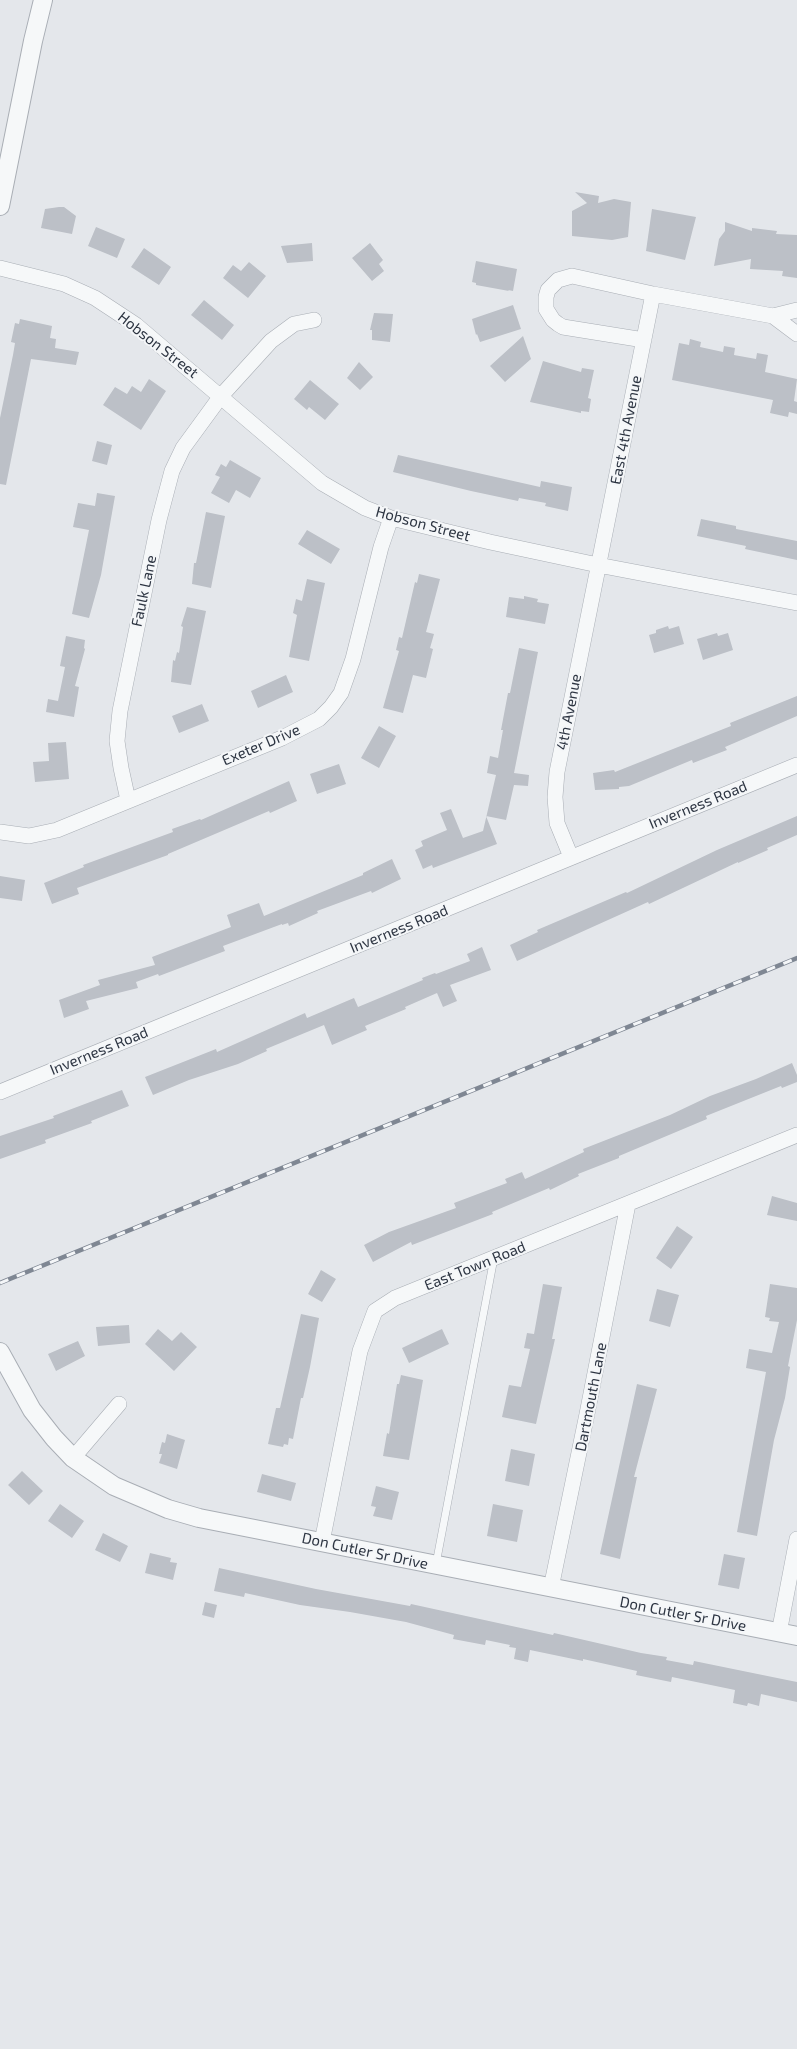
<!DOCTYPE html>
<style>
body{margin:0}
canvas{display:block;background:#e4e7eb}
</style>
<canvas width="797" height="2049"></canvas>
<script>
const context = document.querySelector('canvas').getContext('2d');
context.lineJoin = 'round';
function paint(path, color) { context.fillStyle = color; context.fill(path, 'evenodd'); }
const shape = rows => new Path2D(rows.map(r => 'M' + r).join(''));
function strokePath(path, color, width, dash) { context.strokeStyle = color; context.lineWidth = width; context.lineCap = dash ? 'butt' : 'round'; context.setLineDash(dash || []); context.stroke(path); }
function write(font, color, halo, rows, align = 'center') {
  context.font = font + ' "Exo 2",sans-serif'; context.lineWidth = 4; context.setLineDash([]); context.textBaseline = 'middle'; context.strokeStyle = halo; context.fillStyle = color; for (const [text, x, y, turn = 0] of rows) {
    context.save(); context.translate(x, y); context.rotate((+turn || 0) * Math.PI / 180); context.textAlign = isNaN(turn) ? turn : align; if (halo) context.strokeText(text, 0, 0); context.fillText(text, 0, 0); context.restore();
  }
}
paint(shape([
 [575,192,599,196,598,203,614,199,631,202,628,237,612,240,572,236,572,211,587,203],
 [59,207,64,207,76,216,72,234,41,228,45,209],
 [652,209,696,217,685,260,646,251],
 [725,222,752,231,752,228,777,231,776,234,797,235,797,278,782,276,783,271,750,269,751,259,714,266,719,239,725,231],
 [96,227,125,239,117,258,88,246],
 [312,243,313,261,287,263,281,246],
 [370,243,383,260,379,264,384,271,372,281,352,258],
 [144,248,171,267,159,285,131,267],
 [476,261,517,269,513,291,508,290,509,291,476,285,476,283,472,282],
 [249,262,266,276,248,298,223,278,233,265,241,271],
 [204,300,234,325,222,340,191,315],
 [513,305,521,329,480,342,477,334,476,335,472,319],
 [374,313,393,314,390,342,372,340,372,330,370,330],
 [20,319,52,326,50,338,56,339,55,348,79,352,76,365,31,359,6,485,0,484,0,418,13,355,15,343,11,342,15,323,19,324],
 [523,336,531,359,505,382,490,366],
 [690,339,701,342,700,347,723,352,724,346,735,348,734,355,756,359,757,353,768,355,765,372,797,379,794,401,797,402,797,414,789,412,788,417,770,413,773,400,672,380,679,343,689,345],
 [543,361,581,372,582,368,594,370,588,398,591,399,589,412,581,411,581,413,530,402],
 [359,362,373,377,360,390,347,378],
 [149,379,166,391,141,430,103,405,115,387,127,394,132,386,141,392],
 [310,380,339,404,325,420,309,407,307,410,294,399],
 [97,441,112,445,107,465,92,461],
 [398,455,540,487,541,481,572,487,568,511,545,506,546,503,519,498,518,501,471,491,393,472],
 [230,460,261,478,250,498,236,490,229,503,211,493,220,477,215,475,221,464,226,467],
 [97,493,115,496,101,575,89,618,72,614,89,530,73,527,78,503,95,506],
 [206,512,225,516,211,588,192,584,194,563,196,563],
 [701,519,736,526,736,529,797,541,797,560,745,549,746,546,697,536],
 [307,530,340,549,331,564,298,544],
 [419,574,440,579,426,632,434,634,430,648,433,649,426,678,413,675,403,713,383,708,399,651,396,650,399,637,402,638,415,582,417,583],
 [307,579,325,583,309,661,289,657,297,615,293,613,296,599,302,601],
 [524,596,538,599,537,602,549,604,545,624,506,617,509,597,524,599],
 [187,607,206,611,191,685,171,682,173,660,175,661,177,652,179,653,183,627,181,626],
 [668,626,669,629,679,626,684,644,654,653,649,635,656,633,656,630],
 [717,633,718,636,728,633,733,650,703,660,697,639],
 [66,636,85,640,84,648,85,649,75,686,79,687,74,717,46,712,48,699,58,701,65,667,60,666],
 [519,648,538,652,514,773,529,775,528,786,514,785,506,820,486,816,497,844,433,868,432,865,423,869,415,850,423,846,421,841,447,830,440,813,451,809,463,838,483,831,496,775,487,773,490,756,498,758,503,730,501,730,508,693,510,693],
 [286,675,293,692,258,708,251,691],
 [797,696,797,716,725,747,727,750,693,763,692,760,629,786,619,787,619,789,595,790,593,773,614,770,615,772,731,726,730,723],
 [202,704,209,721,179,733,172,716],
 [379,726,396,736,379,768,361,758],
 [66,742,69,779,35,782,33,762,49,761,48,743],
 [339,764,346,784,317,794,310,774],
 [289,781,297,801,270,813,269,811,168,854,168,855,77,888,79,894,52,904,44,883,84,867,83,865,173,832,172,829,200,819,201,820],
 [797,816,797,835,767,848,768,850,738,863,738,862,649,904,648,902,517,961,510,945,538,932,537,930,626,892,627,893,717,850],
 [392,859,401,879,372,893,371,891,317,911,318,913,289,926,288,923,282,925,282,924,223,946,225,951,159,976,158,974,136,982,138,988,86,1001,89,1009,64,1018,59,1000,100,985,98,980,155,965,152,957,231,927,227,915,259,903,264,916,363,875,363,873],
 [0,876,25,880,22,901,0,898],
 [482,947,491,970,450,985,457,1001,443,1007,437,993,405,1007,406,1009,365,1026,367,1030,332,1045,324,1025,266,1049,267,1051,238,1064,189,1080,153,1095,145,1077,216,1049,217,1052,305,1013,307,1018,354,998,358,1007,423,980,422,978,435,973,436,974,470,961,467,954],
 [792,1063,797,1075,797,1082,782,1088,781,1086,706,1116,707,1119,619,1156,619,1158,578,1174,579,1176,550,1190,549,1188,492,1212,493,1214,412,1245,411,1242,373,1262,364,1245,389,1232,456,1208,454,1203,507,1183,505,1179,522,1172,525,1179,584,1152,583,1149,670,1115,710,1096,756,1079],
 [122,1090,129,1106,91,1121,92,1123,45,1140,46,1143,0,1159,0,1136,54,1118,53,1116],
 [772,1196,797,1203,797,1221,767,1215],
 [677,1226,693,1237,671,1269,656,1258],
 [321,1270,336,1279,322,1302,308,1294],
 [543,1284,562,1287,552,1339,555,1339,536,1424,502,1417,509,1385,521,1387,530,1349,524,1348,527,1333,534,1334],
 [770,1284,797,1288,797,1320,788,1366,790,1367,785,1398,774,1440,757,1536,737,1532,766,1372,746,1368,749,1349,772,1353,779,1322,769,1321,770,1318,765,1317],
 [657,1289,679,1295,670,1327,649,1321],
 [301,1314,319,1318,310,1367,303,1398,301,1398,293,1439,289,1438,288,1445,284,1444,283,1447,268,1444,276,1408,280,1408],
 [129,1325,130,1343,98,1346,96,1327],
 [158,1329,172,1341,181,1332,197,1347,174,1371,145,1344],
 [442,1329,449,1344,409,1363,402,1348],
 [78,1341,85,1356,56,1371,48,1354],
 [401,1375,423,1380,409,1460,383,1456,387,1433,389,1434,397,1384,399,1384],
 [637,1384,657,1389,634,1477,637,1477,620,1559,600,1554],
 [167,1434,185,1440,177,1469,159,1463,162,1454,159,1454,162,1442,165,1443],
 [511,1449,535,1454,529,1486,505,1481],
 [22,1471,43,1491,29,1505,8,1485],
 [262,1474,296,1483,291,1501,257,1492],
 [376,1486,399,1492,392,1520,373,1516,376,1507,371,1506],
 [60,1504,84,1521,72,1538,48,1521],
 [493,1504,523,1510,517,1542,487,1536],
 [103,1533,128,1546,120,1562,95,1550],
 [150,1553,171,1558,170,1562,177,1563,173,1580,145,1573],
 [724,1554,745,1558,739,1589,718,1585],
 [219,1568,316,1589,410,1606,411,1604,553,1635,554,1633,641,1653,667,1657,666,1660,693,1665,694,1661,787,1680,797,1682,797,1702,761,1694,759,1706,748,1703,747,1706,733,1703,735,1690,672,1677,671,1682,636,1675,637,1671,583,1659,583,1661,530,1650,528,1662,514,1659,516,1648,509,1647,510,1645,486,1640,485,1645,453,1639,454,1635,406,1622,350,1612,300,1605,245,1593,244,1597,214,1591],
 [205,1602,217,1605,214,1618,202,1615]
]), '#bcc0c7');
const service = shape([
 [436,1564,494,1258]
]);
const minor = shape([
 [0,268,64,284,95,298,136,325,322,483,365,508,391,518,490,542,598,565,797,603],
 [773,316,797,334],
 [644,340,563,327,558,324,553,320,546,309,546,297,548,290,558,280,572,276,653,294,773,316,797,310],
 [128,800,121,768,117,741,120,711,159,520,172,471,183,448,221,396,271,341,294,324,314,320],
 [0,832,29,836,57,830,282,738,319,719,331,707,341,693,353,659,381,547,391,518],
 [571,857,557,823,555,797,557,772,653,294],
 [0,1092,797,765],
 [73,1458,119,1404],
 [322,1542,360,1351,375,1311,395,1298,797,1135],
 [551,1588,587,1414,628,1204],
 [779,1633,797,1539]
]);
const tertiary = shape([
 [0,206,33,41,43,0],
 [0,1352,32,1410,54,1438,73,1458,114,1486,168,1509,199,1518,797,1636]
]);
strokePath(service, '#a9aeb5', 8);
strokePath(minor, '#a9aeb5', 16);
strokePath(tertiary, '#a9aeb5', 20);
strokePath(service, '#f6f8f9', 7);
strokePath(minor, '#f6f8f9', 15);
strokePath(tertiary, '#f6f8f9', 18);
const rail = shape([
 [0,1283,797,958]
]);
strokePath(rail, '#7f8793', 4.5);
strokePath(rail, '#f4f6f8', 3, [9]);
write('15px', '#2d3542', '#f4f6f8', [
 ["Hobson Street",158,345,38],
 ["East 4th Avenue",626,430,-79],
 ["Hobson Street",423,524,15],
 ["Faulk Lane",144,591,-78],
 ["4th Avenue",569,712,-79],
 ["Exeter Drive",261,745,-23],
 ["Inverness Road",698,805,-22],
 ["Inverness Road",399,929,-22],
 ["Inverness Road",99,1051,-22],
 ["East Town Road",475,1266,-22],
 ["Dartmouth Lane",591,1397,-79],
 ["Don Cutler Sr Drive",365,1551,12],
 ["Don Cutler Sr Drive",683,1614,11]
]);
</script>
